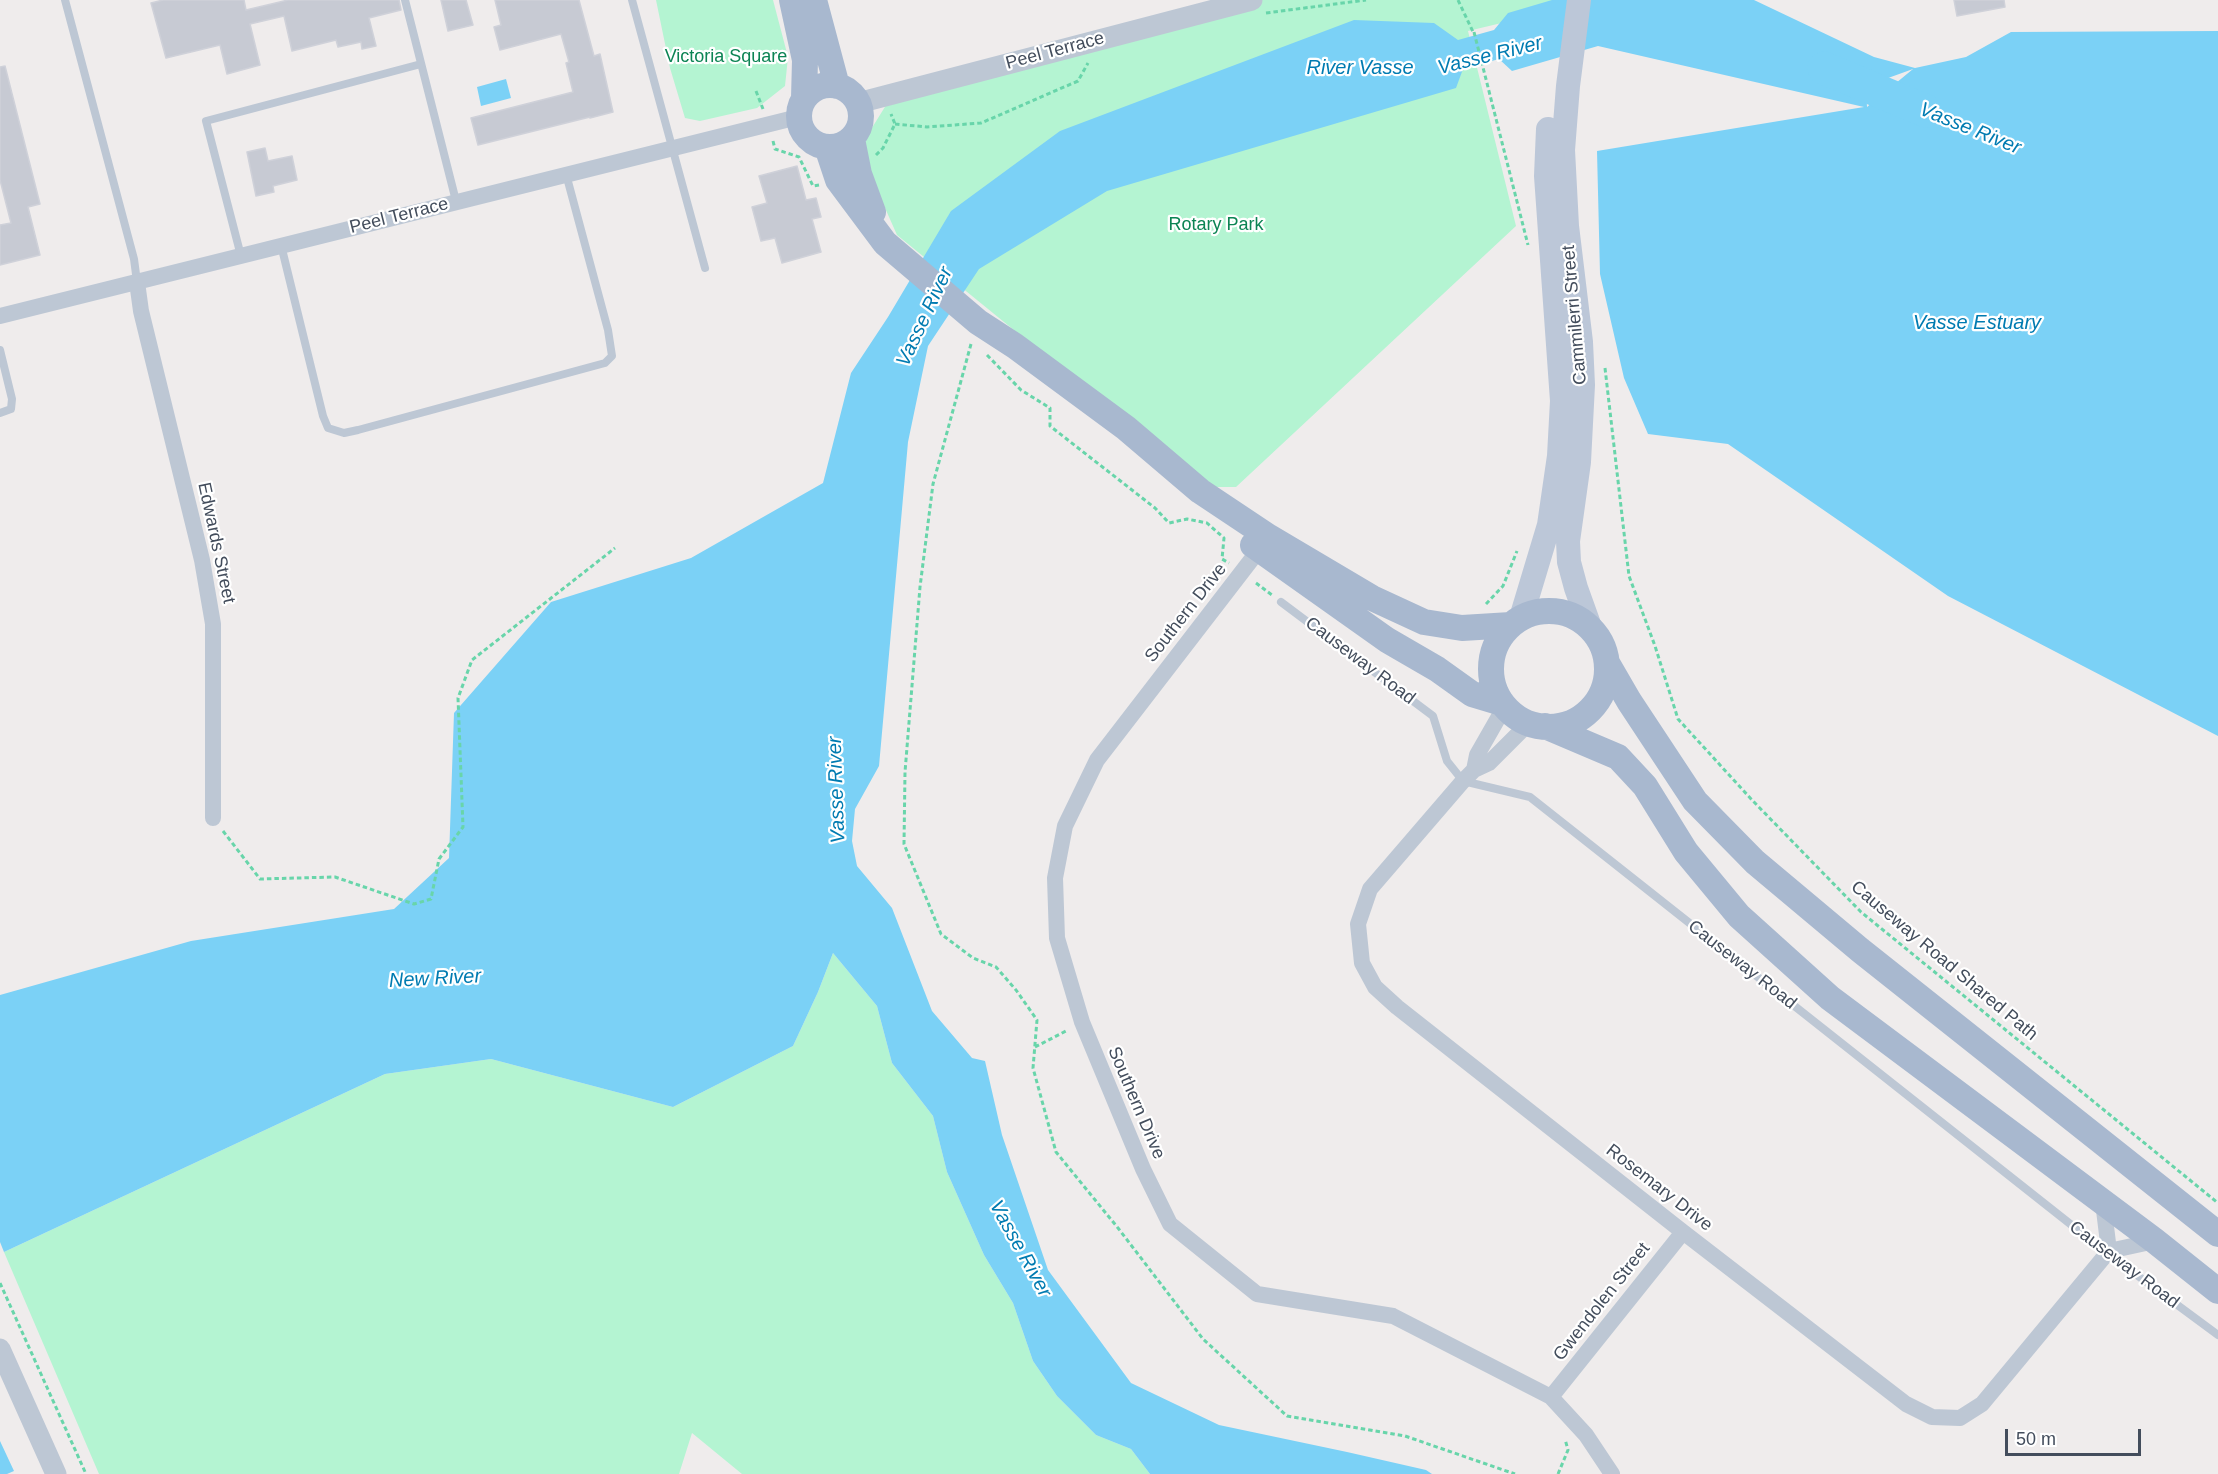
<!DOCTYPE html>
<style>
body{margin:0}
#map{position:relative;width:2218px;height:1474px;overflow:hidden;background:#efecec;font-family:Helvetica,sans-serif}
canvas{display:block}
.scale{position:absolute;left:2005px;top:1429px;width:136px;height:27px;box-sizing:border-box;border:3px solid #434d5c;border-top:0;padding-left:8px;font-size:18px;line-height:21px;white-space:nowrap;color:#434d5c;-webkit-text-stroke:4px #fff;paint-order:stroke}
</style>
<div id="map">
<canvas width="2218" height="1474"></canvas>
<div class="scale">50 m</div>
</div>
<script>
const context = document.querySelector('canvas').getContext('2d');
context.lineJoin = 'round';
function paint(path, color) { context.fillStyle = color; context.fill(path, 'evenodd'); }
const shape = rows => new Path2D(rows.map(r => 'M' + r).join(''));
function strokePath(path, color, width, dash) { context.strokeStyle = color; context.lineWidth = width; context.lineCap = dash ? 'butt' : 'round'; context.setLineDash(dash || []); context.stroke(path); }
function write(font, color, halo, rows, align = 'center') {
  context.font = font + ' Helvetica,sans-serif'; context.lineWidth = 4.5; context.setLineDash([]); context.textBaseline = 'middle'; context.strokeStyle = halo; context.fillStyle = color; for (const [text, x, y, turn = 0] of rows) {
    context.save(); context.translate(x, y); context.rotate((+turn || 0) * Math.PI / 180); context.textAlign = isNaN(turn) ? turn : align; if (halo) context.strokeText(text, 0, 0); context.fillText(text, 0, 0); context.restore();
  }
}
paint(shape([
 [656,0,773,0,788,57,785,86,757,108,700,121,685,118,670,68],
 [1260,0,1598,0,1468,31,1516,226,1236,487,1207,487,897,235,870,174,865,139,888,102],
 [833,953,877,1006,892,1063,933,1116,947,1172,984,1255,1013,1303,1033,1361,1057,1396,1096,1435,1131,1449,1150,1474,742,1474,692,1433,679,1474,99,1474,4,1252,385,1074,491,1059,673,1107,793,1046,818,992]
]), '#b4f4d2');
paint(shape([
 [1552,0,1754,0,1874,57,1915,68,1966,57,2011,32,2218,31,2218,736,1948,596,1728,444,1648,434,1624,378,1600,274,1597,151,1864,107,1598,46,1512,71,1499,59,1463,69,1456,88,1107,191,979,269,928,346,908,442,879,766,855,809,852,841,857,866,892,908,932,1011,972,1058,985,1061,1002,1135,1048,1270,1131,1383,1219,1425,1347,1452,1426,1470,1432,1474,1150,1474,1131,1449,1096,1435,1057,1396,1033,1361,1013,1303,984,1255,947,1172,933,1116,892,1063,877,1006,833,953,818,992,793,1046,673,1107,491,1059,385,1074,4,1252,0,1242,0,995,191,941,394,909,449,858,454,713,551,602,691,558,823,483,851,373,888,317,951,211,1060,131,1354,20,1434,23,1458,40,1494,30,1508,13],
 [1913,69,1867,107,1866,86],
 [506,79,511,98,481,106,477,87],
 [0,1441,14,1471,7,1474,0,1474]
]), '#7bd1f6');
strokePath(shape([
 [1824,68,1926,111]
]), '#7bd1f6', 33);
const building = shape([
 [163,0,244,0,246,10,288,0,399,0,401,10,369,18,376,46,362,49,361,42,338,47,336,40,292,51,284,16,250,24,260,65,227,74,220,45,166,58,151,3,163,0],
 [441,0,466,0,473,25,448,31,441,0],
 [495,0,579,0,594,56,600,54,613,112,590,118,590,117,478,145,471,118,573,92,566,63,569,62,561,34,500,50,494,27,501,25,495,0],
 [1954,0,2004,0,2005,7,1957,16,1954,0],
 [5,66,40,204,28,207,40,255,0,265,0,225,11,223,0,180,0,67,5,66],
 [265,148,268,161,292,156,297,180,273,186,274,192,256,196,247,152,265,148],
 [797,166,806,200,816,198,821,217,812,219,821,252,782,263,775,238,761,241,752,207,767,203,759,176,797,166]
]);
paint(building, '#c7cad3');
strokePath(building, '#cfd1d9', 1.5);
strokePath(shape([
 [1458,0,1474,34],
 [1266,13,1366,0],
 [1474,32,1528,245],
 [756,91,763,109],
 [895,124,927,127,981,123,1078,81,1088,63],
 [773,141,775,149,799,157,813,186,819,185],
 [876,155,883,148,895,124,891,114],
 [971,344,933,484,920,587,905,772,904,844,941,934,973,958,996,967,1016,990,1037,1020,1033,1068,1056,1152,1118,1228,1203,1339,1287,1416,1405,1436,1515,1474],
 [987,355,1021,390,1050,408,1050,426,1155,508,1169,523,1187,519,1207,523,1224,538,1222,559,1229,563],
 [1605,368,1629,576,1655,646,1678,719,1752,800,1861,912,2218,1203],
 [1256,583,1272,595],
 [1486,604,1503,586,1517,551],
 [223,831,260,879,335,877,414,904,431,899,439,859,463,827,458,698,472,660,615,548],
 [1035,1047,1068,1030],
 [0,1283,86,1474],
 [1558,1474,1568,1450,1565,1439]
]), '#68d5aa', 3, [4.5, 3]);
strokePath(shape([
 [65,0,134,259,137,282],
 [405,0,456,201],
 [632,0,705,268],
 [281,245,323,416,328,428,344,433,358,430,605,363,612,356,608,330,566,174],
 [241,256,206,121,421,64],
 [0,350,12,399,11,409,0,413],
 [1281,602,1433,716,1447,761,1463,781,1530,797,2107,1253,2218,1335]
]), '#bdc7d4', 8);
strokePath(shape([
 [137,282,141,311,202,560,213,624,213,818],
 [0,316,798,117],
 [1265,542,1097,760,1065,826,1055,878,1057,938,1082,1022,1143,1169,1170,1224,1257,1294,1393,1316,1551,1397,1586,1435,1612,1474],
 [1529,723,1489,763,1474,770,1463,781,1370,889,1358,924,1362,963,1375,987,1397,1007,1683,1232,1906,1404,1932,1417,1960,1418,1982,1404,2109,1251,2155,1241],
 [1474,770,1477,755,1505,706],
 [2103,1202,2109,1251],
 [1551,1397,1683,1232]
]), '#bdc7d4', 16);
strokePath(shape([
 [858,103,1252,0],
 [0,1349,56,1474]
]), '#bdc7d4', 21);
strokePath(shape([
 [1579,0,1568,86,1563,150,1567,226,1581,342,1583,385,1579,462,1568,541,1569,562,1576,588,1590,627],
 [1521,618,1549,525,1559,456,1562,401,1546,176,1548,129]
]), '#bcc7d8', 24);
strokePath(shape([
 [792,0,805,60,804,98],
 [814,0,837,86],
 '799 116a31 31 0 1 1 62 0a31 31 0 1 1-62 0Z',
 [852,139,859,174,873,212],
 [827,147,838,180,885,243,978,322,1015,346,1126,428,1200,491,1269,537,1372,598,1424,622,1462,628,1511,625],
 [1253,545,1387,640,1437,669,1472,694,1502,703],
 '1491 669a58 58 0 1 1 116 0a58 58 0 1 1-116 0Z',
 [1607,663,1629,701,1695,801,1755,862,1860,950,2218,1234],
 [1545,726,1618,757,1645,786,1686,852,1739,916,1830,998,2155,1241,2218,1291]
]), '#a8b8cf', 26);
write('18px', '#434d5c', '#fff', [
 ["Peel Terrace",1055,51,-15],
 ["Peel Terrace",399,216,-14],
 ["Cammilerri Street",1575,315,-95],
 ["Edwards Street",216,543,78],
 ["Southern Drive",1186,613,-52],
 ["Causeway Road",1360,661,37],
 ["Causeway Road Shared Path",1944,961,40],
 ["Causeway Road",1742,965,38],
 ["Southern Drive",1136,1103,67],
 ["Rosemary Drive",1659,1188,38],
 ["Causeway Road",2124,1265,37],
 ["Gwendolen Street",1602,1302,-52]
]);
write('18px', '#0c8454', '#fff', [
 ["Victoria Square",726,57],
 ["Rotary Park",1216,225]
]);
write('italic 20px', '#007bb1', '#fff', [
 ["Vasse River",1490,56,-14],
 ["River Vasse",1360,68],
 ["Vasse River",1970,129,22],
 ["Vasse River",925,317,-65],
 ["Vasse Estuary",1977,323],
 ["Vasse River",837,790,-92],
 ["New River",435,979,-3],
 ["Vasse River",1020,1249,61]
]);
</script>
